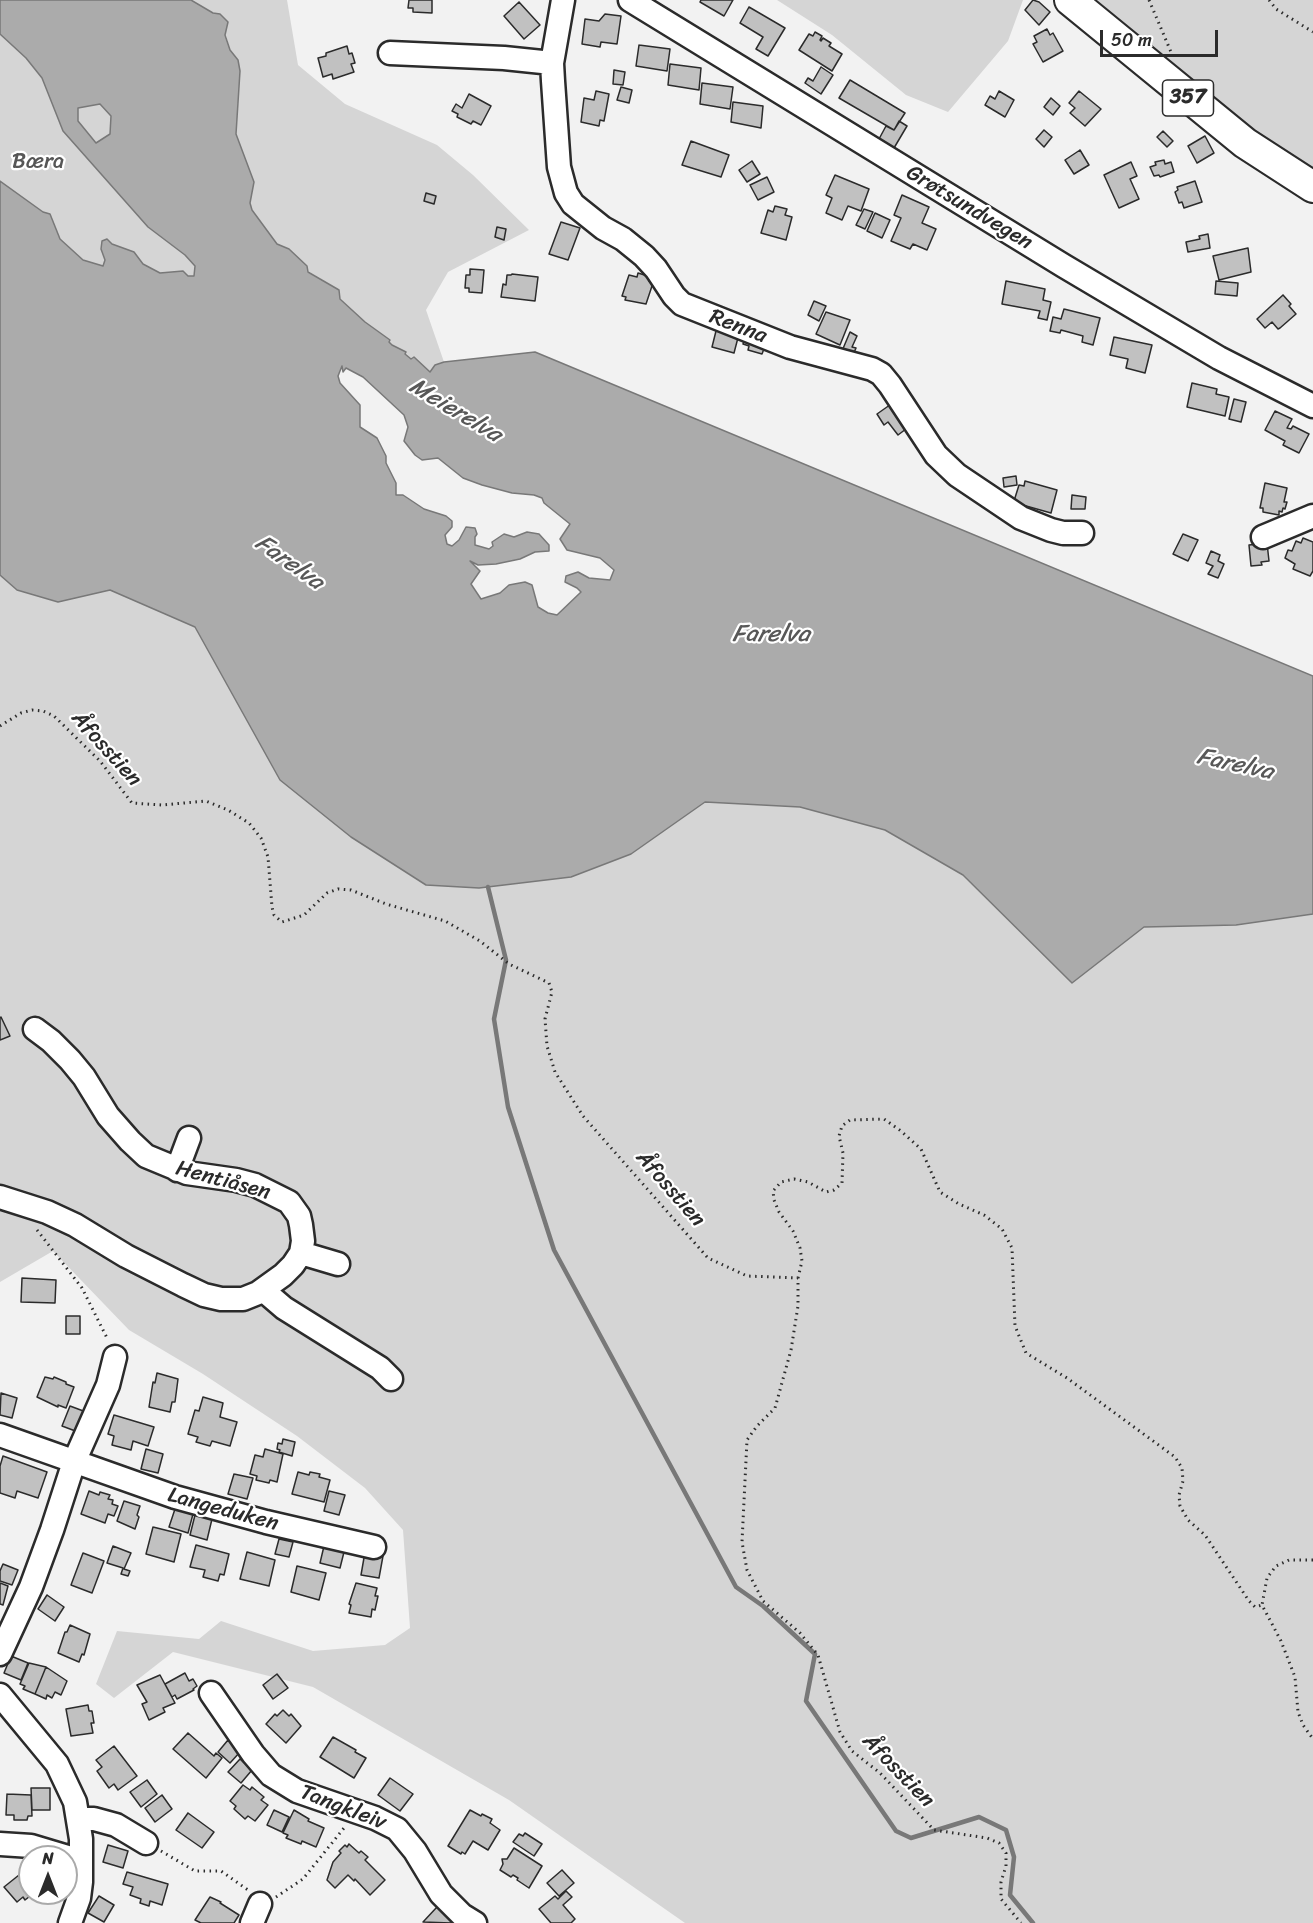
<!DOCTYPE html>
<meta charset="utf-8">
<style>
body{margin:0}
#map{position:relative;width:1313px;height:1923px;overflow:hidden;background:#f2f2f2;font-family:Sriracha,sans-serif}
canvas{display:block}
.north{position:absolute;left:18px;top:1845px;width:60px;height:60px;box-sizing:border-box;background:#fff;border:2px solid #aaa;border-radius:50%;rotate:0deg;font-size:16px;font-weight:700;line-height:24px;text-align:center;color:#2b2b2b}
.north::after{content:'';display:block;margin:auto;width:21px;height:27px;background:#2b2b2b;clip-path:polygon(50% 0,100% 100%,50% 72%,0 100%)}
.scale{position:absolute;left:1100px;top:30px;width:118px;height:27px;box-sizing:border-box;border:3px solid #2b2b2b;border-top:0;padding-left:8px;font-size:18px;line-height:21px;white-space:nowrap;color:#2b2b2b;-webkit-text-stroke:4px #fff;paint-order:stroke}
</style>
<div id="map">
<canvas width="1313" height="1923"></canvas>
<div class="north">N</div>
<div class="scale">50 m</div>
</div>
<script>
const context = document.querySelector('canvas').getContext('2d');
context.lineJoin = 'round';
function paint(path, color) { context.fillStyle = color; context.fill(path, 'evenodd'); }
const shape = rows => new Path2D(rows.map(r => 'M' + r).join(''));
function strokePath(path, color, width, dash) { context.strokeStyle = color; context.lineWidth = width; context.lineCap = dash ? 'butt' : 'round'; context.setLineDash(dash || []); context.stroke(path); }
function write(font, color, halo, rows, align = 'center') {
  context.font = font + ' Sriracha,sans-serif'; context.lineWidth = 4.5; context.setLineDash([]); context.textBaseline = 'middle'; context.strokeStyle = halo; context.fillStyle = color; for (const [text, x, y, turn = 0] of rows) {
    context.save(); context.translate(x, y); context.rotate((+turn || 0) * Math.PI / 180); context.textAlign = isNaN(turn) ? turn : align; if (halo) context.strokeText(text, 0, 0); context.fillText(text, 0, 0); context.restore();
  }
}
paint(shape([
 [191,0,287,0,298,65,345,104,437,145,473,175,529,230,448,272,426,310,444,362,435,365,430,372,413,357,411,359,393,345,389,342,389,340,365,322,340,298,339,290,308,271,289,249,277,244,252,210,250,203,254,182,236,134,240,71,238,60,230,50,220,14,213,13],
 [777,0,1023,0,1008,41,948,112,906,95,832,35],
 [1088,0,1313,0,1313,176,1279,155],
 [0,34,26,58,42,78,63,131,148,227,185,255,195,265,194,276,188,276,183,271,160,273,143,264,134,252,112,244,103,266,83,260,60,239,50,214,43,212,0,181],
 [100,104,111,116,110,134,96,143,78,121,77,108],
 [0,575,17,590,58,602,110,590,195,627,280,780,479,888,507,884,631,854,705,802,800,807,885,830,963,875,1072,983,1144,927,1236,925,1313,914,1313,1923,685,1923,509,1800,313,1687,173,1652,114,1698,96,1684,117,1631,199,1639,221,1621,313,1651,385,1645,410,1628,403,1530,365,1488,297,1436,203,1374,129,1330,53,1251,0,1282]
]), '#d5d5d5');
const water = shape([
 [0,0,191,0,213,13,220,14,228,22,225,35,230,50,238,60,240,71,236,134,254,182,250,203,252,210,277,244,289,249,307,266,308,272,339,290,340,299,365,322,390,340,389,342,392,345,406,352,405,354,411,359,414,357,430,372,435,365,444,362,535,352,1313,676,1313,914,1236,925,1144,927,1072,983,963,875,885,830,800,807,705,802,631,854,571,877,479,888,426,885,351,837,280,780,195,627,110,590,58,602,17,590,0,575,0,181,43,212,50,214,60,239,83,260,103,266,105,260,101,249,102,241,107,239,112,244,134,252,143,264,160,273,183,271,188,276,194,276,195,266,185,255,148,227,63,131,42,78,26,58,0,34,0,0],
 [100,104,111,116,110,134,96,143,78,121,78,108,100,104],
 [342,366,343,372,346,368,363,377,404,415,408,427,404,441,415,455,422,460,438,458,463,478,482,485,512,493,534,495,542,498,544,503,570,524,560,539,567,550,600,558,614,570,610,580,589,578,578,572,566,576,565,582,577,588,581,592,557,615,548,613,538,607,532,585,525,582,509,585,500,593,481,599,471,584,480,571,470,561,478,565,496,564,520,559,535,552,549,551,549,545,539,534,527,532,514,537,504,534,492,542,493,546,489,549,475,545,475,537,477,534,475,528,466,527,459,540,452,546,447,544,445,535,452,527,452,521,446,516,424,509,403,495,396,495,396,483,386,463,386,456,377,438,360,427,360,405,340,383,338,376,342,366]
]);
paint(water, '#ababab');
strokePath(water, '#787878', 1.5);
strokePath(shape([
 [488,887,506,960,494,1019,508,1107,554,1250,736,1587,763,1606,815,1654,806,1701,896,1831,911,1838,979,1817,1006,1830,1014,1857,1010,1895,1033,1923]
]), '#787878', 4.5);
const building = shape([
 [409,0,432,0,432,13,413,12,413,8,408,8,409,0],
 [701,0,733,0,724,16,700,2,701,0],
 [1033,0,1039,2,1050,12,1039,25,1025,10,1033,0],
 [519,2,540,25,524,39,504,16,519,2],
 [749,7,785,28,768,56,756,49,763,37,740,23,749,7],
 [605,14,621,16,617,44,601,42,600,47,582,44,585,19,599,21,605,14],
 [1047,29,1050,35,1053,33,1063,51,1043,62,1033,44,1037,42,1034,36,1047,29],
 [815,32,822,36,820,40,821,41,823,38,831,43,829,46,842,54,832,71,799,50,809,34,813,36,815,32],
 [639,45,670,49,667,71,636,66,639,45],
 [347,46,349,54,352,53,355,63,351,64,354,72,333,79,332,74,323,77,318,58,326,56,326,53,347,46],
 [670,64,701,68,699,90,668,85,670,64],
 [821,67,833,75,821,94,805,83,808,78,813,81,821,67],
 [614,70,625,72,623,85,613,84,614,70],
 [850,80,905,113,894,130,839,98,850,80],
 [702,83,733,87,730,109,700,104,702,83],
 [621,87,632,90,629,103,617,100,621,87],
 [596,91,609,94,604,121,600,120,599,126,581,122,584,98,594,100,596,91],
 [999,91,1014,100,1005,117,985,105,990,96,995,99,999,91],
 [1079,91,1101,109,1085,126,1070,113,1075,108,1069,103,1079,91],
 [469,94,491,106,481,125,473,121,471,124,457,117,458,114,452,111,456,104,462,108,469,94],
 [1051,98,1060,106,1053,115,1044,107,1051,98],
 [733,102,763,106,761,128,731,122,733,102],
 [899,121,907,126,894,148,879,139,886,126,894,130,899,121],
 [1044,130,1052,137,1044,147,1036,139,1044,130],
 [1163,131,1173,141,1167,147,1157,137,1163,131],
 [1205,136,1214,153,1197,163,1188,146,1205,136],
 [691,141,729,155,721,177,682,165,691,141],
 [1080,150,1089,165,1074,174,1065,160,1080,150],
 [1164,160,1165,164,1171,162,1174,172,1160,177,1159,175,1154,176,1150,167,1156,165,1155,162,1164,160],
 [752,161,760,174,747,182,739,170,752,161],
 [1131,162,1137,176,1130,179,1139,199,1119,208,1104,175,1131,162],
 [835,175,869,189,861,211,848,206,842,220,826,213,832,198,826,195,835,175],
 [767,177,774,192,758,200,750,185,767,177],
 [1195,181,1202,202,1184,208,1182,202,1179,203,1175,192,1178,190,1177,187,1195,181],
 [426,193,436,196,434,204,424,201,426,193],
 [902,195,929,207,922,223,936,229,927,250,913,244,910,249,891,241,901,218,894,215,902,195],
 [775,206,787,209,785,215,792,217,786,240,761,233,768,210,773,212,775,206],
 [864,209,873,212,865,229,856,225,864,209],
 [875,213,890,220,882,238,867,231,875,213],
 [561,222,580,228,568,260,549,254,561,222],
 [497,227,506,229,504,240,495,237,497,227],
 [1208,234,1210,248,1188,252,1186,242,1200,239,1199,236,1208,234],
 [1248,248,1251,272,1219,280,1213,256,1248,248],
 [470,269,484,270,482,293,469,292,469,288,465,288,466,275,470,275,470,269],
 [638,273,651,277,649,281,653,283,646,304,625,300,626,297,622,296,629,275,637,277,638,273],
 [512,274,538,277,535,301,501,297,503,284,506,285,507,275,511,275,512,274],
 [1006,281,1045,289,1043,300,1051,302,1047,320,1038,318,1040,311,1002,304,1006,281],
 [1216,281,1238,283,1237,296,1215,294,1216,281],
 [1283,295,1291,304,1289,306,1296,314,1280,328,1278,329,1272,322,1265,328,1257,319,1283,295],
 [814,301,826,306,819,321,808,315,814,301],
 [1064,309,1100,318,1093,345,1082,342,1083,336,1061,330,1060,333,1050,331,1053,317,1061,319,1064,309],
 [826,312,850,320,840,345,816,334,826,312],
 [717,327,740,330,734,353,712,347,717,327],
 [850,332,857,336,852,347,856,348,853,355,842,351,850,332],
 [746,334,767,341,762,354,748,350,749,346,743,344,746,334],
 [1114,337,1152,345,1145,373,1126,368,1128,359,1110,355,1114,337],
 [1192,383,1217,389,1216,394,1229,397,1225,416,1187,407,1192,383],
 [1234,399,1246,402,1241,422,1229,419,1234,399],
 [894,402,910,426,898,435,888,422,884,425,877,414,894,402],
 [1275,411,1292,419,1287,428,1291,429,1293,426,1309,434,1299,453,1283,445,1285,441,1265,430,1275,411],
 [1016,476,1017,485,1004,487,1003,478,1016,476],
 [1025,481,1057,490,1051,513,1019,504,1019,503,1014,501,1019,485,1024,486,1025,481],
 [1265,483,1287,488,1284,502,1287,502,1285,509,1283,508,1282,512,1279,511,1279,515,1263,512,1263,508,1260,508,1265,483],
 [1072,495,1086,497,1085,509,1071,509,1072,495],
 [1183,534,1198,540,1188,561,1173,554,1183,534],
 [1303,538,1313,542,1313,571,1310,576,1293,569,1295,564,1285,558,1288,550,1292,551,1296,541,1301,543,1303,538],
 [1267,543,1269,561,1261,562,1262,565,1251,566,1249,545,1267,543],
 [1211,551,1220,555,1218,561,1224,564,1218,578,1208,574,1213,566,1206,563,1211,551],
 [1,1017,10,1036,0,1040,0,1018,1,1017],
 [22,1278,56,1280,55,1303,21,1302,22,1278],
 [66,1316,80,1316,80,1334,66,1334,66,1316],
 [157,1373,178,1379,175,1402,172,1402,170,1412,149,1407,153,1382,155,1383,157,1373],
 [45,1377,53,1379,54,1377,66,1382,66,1384,74,1387,66,1408,58,1405,58,1407,37,1397,45,1377],
 [1,1393,17,1398,12,1418,0,1415,1,1393],
 [203,1397,223,1403,220,1417,237,1422,230,1446,212,1441,210,1446,196,1442,198,1437,188,1434,195,1410,199,1411,203,1397],
 [70,1406,86,1412,78,1432,62,1426,70,1406],
 [114,1415,154,1427,148,1446,133,1441,131,1450,112,1445,114,1436,108,1434,114,1415],
 [283,1439,295,1442,292,1456,279,1452,280,1450,277,1449,278,1443,282,1444,283,1439],
 [146,1449,163,1454,158,1473,141,1469,146,1449],
 [265,1449,283,1454,277,1482,270,1480,269,1483,256,1480,257,1476,250,1474,255,1455,263,1457,265,1449],
 [3,1456,47,1472,38,1498,17,1491,15,1498,0,1493,0,1466,3,1456],
 [298,1472,309,1475,310,1472,320,1474,319,1477,330,1480,324,1502,292,1494,298,1472],
 [234,1474,253,1478,247,1499,228,1494,234,1474],
 [89,1491,99,1495,100,1492,110,1495,108,1499,113,1500,112,1504,118,1506,114,1516,108,1514,105,1523,81,1514,89,1491],
 [329,1491,345,1495,339,1515,324,1511,329,1491],
 [124,1501,140,1506,137,1515,139,1517,135,1529,117,1521,124,1501],
 [175,1509,193,1514,188,1533,169,1527,175,1509],
 [195,1515,212,1519,207,1540,190,1535,195,1515],
 [153,1527,181,1534,174,1562,146,1554,153,1527],
 [279,1539,293,1542,289,1557,275,1554,279,1539],
 [196,1545,229,1554,224,1575,220,1574,218,1581,203,1577,205,1570,190,1567,196,1545],
 [113,1546,131,1553,124,1569,130,1571,128,1576,121,1574,123,1568,107,1563,113,1546],
 [324,1546,344,1552,340,1568,320,1563,324,1546],
 [247,1552,275,1560,269,1586,240,1579,247,1552],
 [365,1552,383,1556,379,1578,361,1575,365,1552],
 [83,1553,104,1561,92,1593,71,1585,83,1553],
 [3,1564,18,1570,12,1585,0,1581,0,1571,3,1564],
 [297,1566,326,1573,319,1600,291,1592,297,1566],
 [0,1583,8,1586,3,1605,0,1604,0,1583],
 [356,1583,377,1588,375,1596,378,1596,375,1610,372,1609,371,1617,349,1613,351,1605,349,1604,356,1583],
 [47,1595,64,1607,55,1621,38,1609,47,1595],
 [70,1625,90,1634,84,1655,82,1654,79,1662,58,1653,65,1632,67,1632,70,1625],
 [11,1656,28,1663,21,1680,4,1673,11,1656],
 [29,1663,46,1667,35,1694,23,1689,25,1686,20,1684,29,1663],
 [46,1667,67,1681,61,1695,55,1692,52,1698,47,1695,46,1699,35,1694,46,1667],
 [185,1673,189,1681,193,1679,197,1686,193,1689,194,1690,177,1699,175,1695,172,1697,165,1684,185,1673],
 [277,1674,288,1688,273,1699,263,1685,277,1674],
 [160,1675,175,1703,163,1708,165,1712,149,1720,142,1704,147,1702,137,1685,160,1675],
 [88,1705,89,1711,92,1711,94,1723,91,1723,93,1733,71,1736,66,1709,88,1705],
 [283,1710,289,1716,291,1714,301,1726,286,1743,266,1724,275,1714,277,1716,283,1710],
 [188,1733,214,1756,216,1753,222,1758,206,1778,173,1749,188,1733],
 [333,1737,356,1750,355,1752,366,1758,354,1778,320,1757,333,1737],
 [228,1740,240,1752,230,1763,218,1752,228,1740],
 [114,1746,137,1776,118,1790,114,1784,109,1788,97,1771,102,1767,96,1760,114,1746],
 [240,1759,252,1770,241,1783,228,1772,240,1759],
 [390,1778,413,1794,400,1811,378,1795,390,1778],
 [147,1780,157,1794,141,1807,130,1792,147,1780],
 [243,1785,250,1790,252,1787,264,1797,261,1800,268,1805,255,1821,248,1816,245,1819,234,1809,236,1806,230,1801,243,1785],
 [31,1788,50,1788,50,1810,32,1810,31,1788],
 [7,1794,31,1795,32,1816,28,1816,27,1820,14,1820,14,1815,6,1815,7,1794],
 [162,1795,172,1809,155,1822,145,1808,162,1795],
 [274,1810,289,1817,282,1832,267,1825,274,1810],
 [294,1810,309,1819,308,1821,324,1828,316,1847,302,1841,301,1844,286,1838,288,1835,283,1833,294,1810],
 [470,1810,481,1816,482,1814,492,1819,490,1823,500,1830,488,1850,473,1841,465,1854,462,1852,461,1854,448,1846,470,1810],
 [188,1813,214,1832,202,1848,176,1830,188,1813],
 [525,1833,542,1844,534,1856,513,1842,519,1834,523,1836,525,1833],
 [349,1844,359,1853,361,1851,368,1857,365,1860,385,1880,370,1895,355,1879,354,1881,348,1875,335,1888,327,1880,333,1862,341,1853,339,1851,345,1845,347,1847,349,1844],
 [108,1845,128,1851,123,1868,103,1862,108,1845],
 [514,1848,542,1866,529,1888,517,1880,518,1878,513,1875,511,1877,500,1870,503,1864,502,1859,507,1859,514,1848],
 [562,1870,574,1883,559,1896,547,1883,562,1870],
 [24,1871,27,1875,30,1875,30,1893,34,1893,25,1900,23,1897,17,1902,4,1887,24,1871],
 [127,1872,168,1884,162,1905,150,1901,149,1906,140,1903,141,1899,130,1895,133,1887,123,1884,127,1872],
 [566,1891,572,1897,563,1905,575,1919,571,1923,551,1923,539,1909,555,1896,558,1899,566,1891],
 [99,1896,114,1905,104,1922,88,1913,99,1896],
 [210,1897,221,1902,220,1903,239,1915,234,1923,201,1923,195,1920,210,1897],
 [437,1907,453,1921,451,1923,423,1922,437,1907]
]);
paint(building, '#c1c1c1');
strokePath(building, '#2b2b2b', 1.5);
const minor = shape([
 [563,0,552,63,553,81,559,167,566,193,573,204,603,228,623,239,644,256,656,269,674,296,682,304,790,347,872,369,881,374,890,385,936,455,957,475,1021,518,1051,530,1063,533,1082,533],
 [630,0,1064,266,1219,358,1313,406],
 [390,53,504,58,552,63],
 [1263,537,1313,516],
 [177,1170,189,1138],
 [0,1197,47,1212,75,1225,126,1256,183,1285,204,1295,221,1299,243,1299,258,1293,283,1275,293,1265,301,1253,303,1241,301,1225,299,1216,289,1202,255,1185,236,1180,187,1173,146,1156,130,1141,108,1116,84,1077,70,1060,51,1041,35,1029],
 [301,1253,338,1264],
 [263,1290,284,1308,380,1368,391,1379],
 [0,1435,175,1497,266,1522,374,1547],
 [0,1654,31,1587,52,1530,74,1462,108,1385,115,1357],
 [211,1693,253,1754,271,1775,297,1791,375,1818,397,1829,415,1851,441,1894,462,1915,475,1923],
 [0,1695,57,1764,75,1802,81,1839,81,1882,79,1898,70,1923],
 [79,1819,94,1819,116,1825,146,1843],
 [0,1844,31,1846,81,1861],
 [252,1923,260,1904]
]);
const major = shape([
 [1070,0,1245,143,1313,187]
]);
strokePath(minor, '#2b2b2b', 27);
strokePath(major, '#2b2b2b', 34);
strokePath(shape([
 [1149,0,1171,52],
 [1269,0,1276,9,1313,32],
 [0,726,21,713,32,710,43,711,54,716,100,761,132,803,162,805,206,801,228,810,249,823,261,838,268,857,272,907,274,915,282,922,304,915,327,893,338,889,351,890,386,904,445,921,480,941,509,964,549,983,552,992,545,1019,547,1046,555,1072,583,1116,708,1258,747,1276,798,1278,798,1306,791,1350,775,1408,757,1426,747,1440,742,1542,747,1570,763,1601,800,1633,818,1655,840,1732,852,1751,880,1773,934,1830,987,1838,999,1843,1006,1853,1006,1866,1001,1882,1001,1899,1021,1923],
 [37,1230,82,1288,108,1340],
 [798,1278,802,1261,800,1248,793,1231,779,1212,774,1200,773,1191,781,1182,794,1179,808,1182,826,1192,834,1190,842,1183,843,1153,839,1136,842,1126,850,1120,884,1119,901,1131,921,1149,940,1192,959,1204,984,1215,1002,1229,1012,1248,1015,1326,1026,1353,1067,1378,1175,1457,1182,1468,1183,1481,1179,1495,1180,1506,1188,1520,1205,1535,1249,1601,1255,1607,1262,1605],
 [1313,1560,1289,1560,1276,1566,1267,1578,1262,1605,1281,1641,1295,1677,1298,1712,1303,1725,1313,1739],
 [161,1851,195,1871,221,1871,248,1890],
 [276,1897,303,1879,344,1828]
]), '#2b2b2b', 3, [1.5, 4.5]);
strokePath(minor, '#fff', 22);
strokePath(major, '#fff', 30);
for (const [x, y, w] of [
 [1188,98,51]
]) { const box = new Path2D(); box.roundRect(x - w / 2, y - 18, w, 36, 4.5); context.fillStyle = '#fff'; context.fill(box); strokePath(box, '#2b2b2b', 1.5); }
write('bold 21px', '#2b2b2b', null, [
 ["357",1188,98]
]);
write('22px', '#565656', '#fff', [
 ["Bæra",38,162]
]);
write('22px', '#2b2b2b', '#fff', [
 ["Grøtsundvegen",969,208,31],
 ["Renna",738,327,21],
 ["Åfosstien",106,749,48],
 ["Hentiåsen",223,1181,15],
 ["Åfosstien",670,1189,49],
 ["Langeduken",223,1510,15],
 ["Åfosstien",898,1771,46],
 ["Tangkleiv",343,1808,21]
]);
write('italic 24px', '#585858', '#fff', [
 ["Meierelva",455,411,31],
 ["Farelva",289,563,35],
 ["Farelva",771,635],
 ["Farelva",1235,765,12]
]);
</script>
